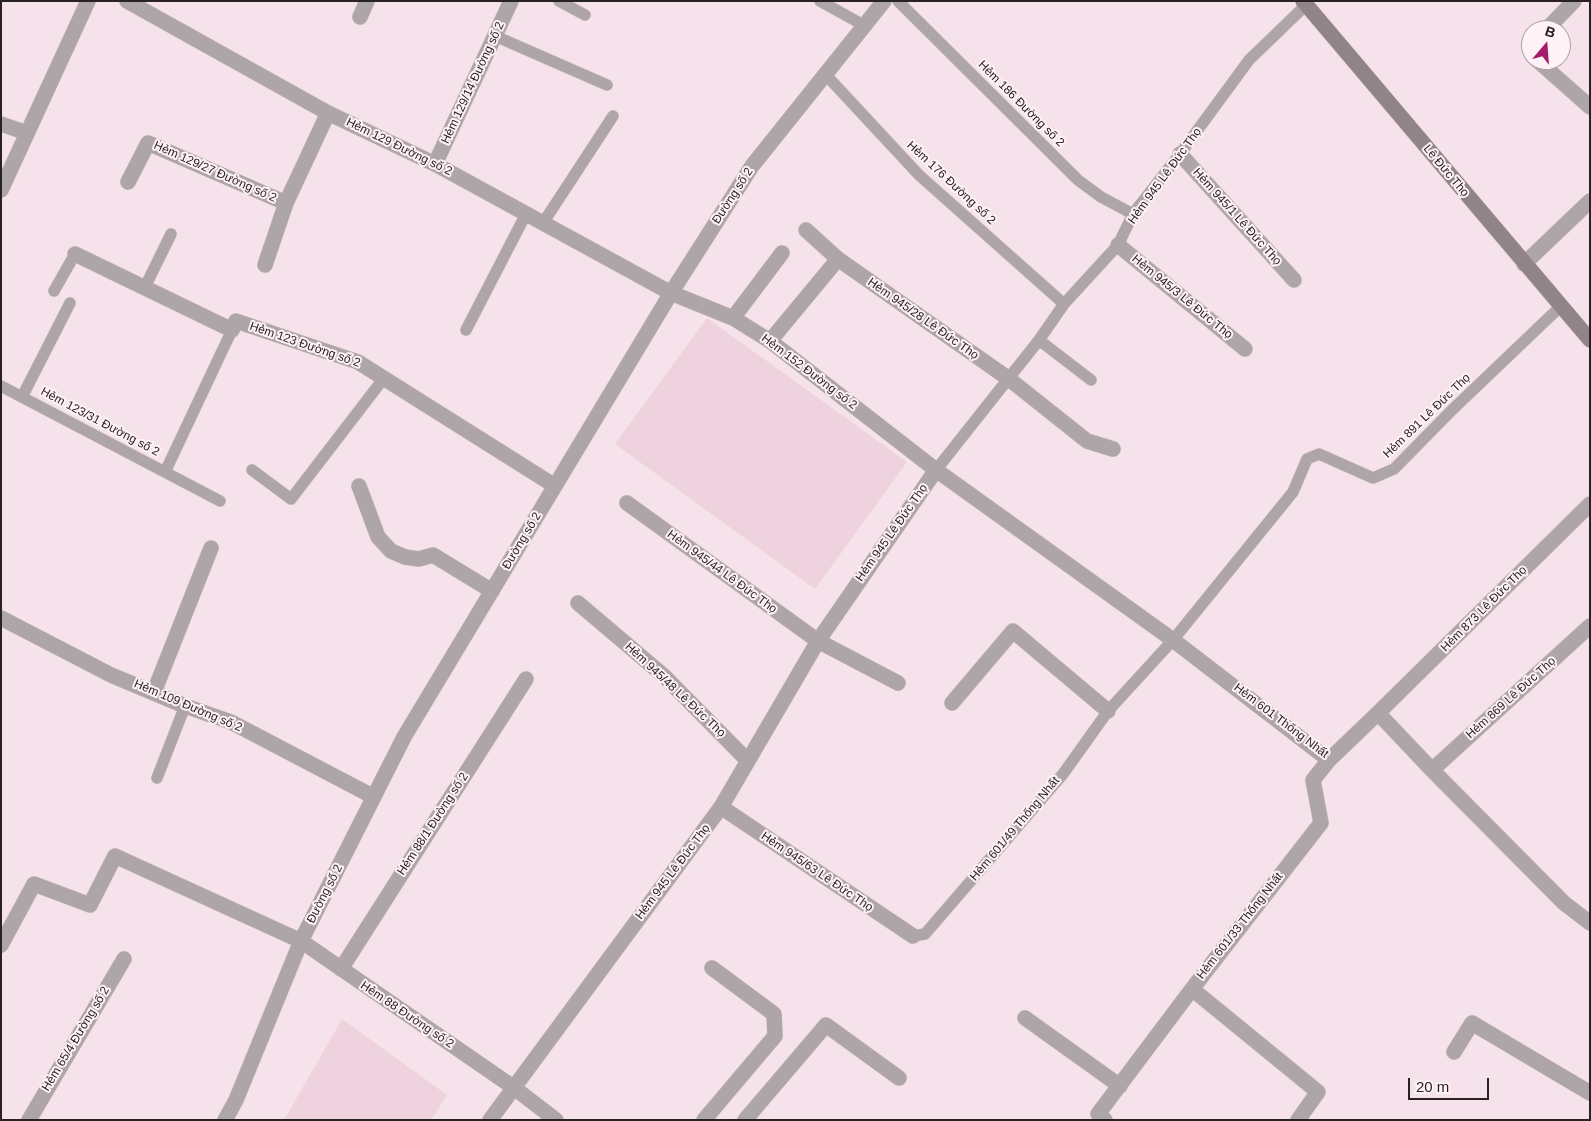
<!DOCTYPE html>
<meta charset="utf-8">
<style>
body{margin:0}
#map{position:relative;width:1591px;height:1121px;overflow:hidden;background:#f6e2ea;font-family:Arial,sans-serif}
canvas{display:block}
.frame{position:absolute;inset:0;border:2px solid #292225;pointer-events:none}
.north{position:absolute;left:1521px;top:20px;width:50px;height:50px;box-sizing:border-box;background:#fef2f7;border:1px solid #a99fa3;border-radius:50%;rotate:18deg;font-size:14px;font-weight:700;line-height:20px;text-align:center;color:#292225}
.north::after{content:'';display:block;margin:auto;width:18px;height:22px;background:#a31d69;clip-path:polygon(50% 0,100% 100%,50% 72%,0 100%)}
.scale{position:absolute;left:1408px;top:1078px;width:81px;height:22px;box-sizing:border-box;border:2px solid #292225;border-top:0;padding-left:6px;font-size:15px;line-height:18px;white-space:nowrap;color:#292225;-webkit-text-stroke:4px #fef2f7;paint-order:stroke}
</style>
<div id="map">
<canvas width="1591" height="1121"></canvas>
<div class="frame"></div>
<div class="north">B</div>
<div class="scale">20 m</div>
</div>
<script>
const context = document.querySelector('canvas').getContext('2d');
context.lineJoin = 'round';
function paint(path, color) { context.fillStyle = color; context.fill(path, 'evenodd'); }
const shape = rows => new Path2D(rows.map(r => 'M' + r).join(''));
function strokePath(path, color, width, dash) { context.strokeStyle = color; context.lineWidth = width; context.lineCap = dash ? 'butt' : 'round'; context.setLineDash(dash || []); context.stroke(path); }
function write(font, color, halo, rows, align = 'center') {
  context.font = font + ' Arial,sans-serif'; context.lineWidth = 4; context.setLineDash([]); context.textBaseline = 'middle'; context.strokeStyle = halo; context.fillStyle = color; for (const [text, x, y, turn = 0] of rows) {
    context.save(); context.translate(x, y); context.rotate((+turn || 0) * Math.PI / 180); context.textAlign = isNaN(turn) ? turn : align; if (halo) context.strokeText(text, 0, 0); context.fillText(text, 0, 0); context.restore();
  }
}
paint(shape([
 [707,318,907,462,815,589,615,444],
 [342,1019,447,1095,431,1120,284,1120]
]), '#eed2dd');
const service = shape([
 [559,1,585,15],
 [820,1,865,26],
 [898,1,1078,180,1101,197,1133,214],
 [495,36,607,85],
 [826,75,919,175,1064,304],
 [543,223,613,116],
 [145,287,171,234],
 [54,291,75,254],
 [466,330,526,214],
 [1039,340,1091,380],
 [1,386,220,501],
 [22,397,70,303],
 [252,470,291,499,384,378],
 [936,470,1039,340,1064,304,1118,245,1133,214,1180,154,1249,60,1306,5],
 [165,472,232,330],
 [157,778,185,706],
 [913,936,925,934,1063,774,1108,711,1173,640,1293,492,1307,459,1319,454,1373,478,1394,469,1452,410,1561,306]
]);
const minor = shape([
 [127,1,328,113,435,164,671,293,733,318,770,341,936,470,1173,640,1329,760,1378,713,1432,770,1564,903,1590,923],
 [360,17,367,1],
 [1546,30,1574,1],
 [1537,60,1590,107],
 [1,124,27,133],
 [1180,154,1294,280],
 [435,164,511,1],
 [128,182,148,143,286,203,328,113],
 [1,190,88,1],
 [806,230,838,259,1009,379,1087,441,1113,449],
 [1118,245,1245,349],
 [75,254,232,330,236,321,358,362,555,486],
 [1524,264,1590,201],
 [265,265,286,203],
 [733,318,782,253],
 [770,341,838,259],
 [359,486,378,537,391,551,405,557,419,559,433,555,492,591],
 [627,503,818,641,898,683],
 [578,603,664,676,747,760],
 [1,618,111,675,185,706,231,722,374,797],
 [154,692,211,548],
 [952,703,1013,631,1108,711],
 [1378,713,1590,504],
 [1432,770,1590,626],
 [721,807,913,936],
 [1,945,34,884,90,905,115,856,301,941,513,1087,556,1120],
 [341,969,526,679],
 [1192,989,1318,1092,1298,1120],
 [1025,1018,1120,1086],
 [1454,1052,1472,1023,1590,1093],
 [29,1120,124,959],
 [225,1120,236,1100,301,941,404,737,671,293,752,166,884,1],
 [490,1120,721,807,818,641,936,470],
 [704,1120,775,1036,774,1014,712,968],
 [745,1120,826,1025,899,1078],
 [1105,1120,1098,1114,1192,989,1321,823,1313,780,1329,760]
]);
const secondary = shape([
 [1303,1,1590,340]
]);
strokePath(service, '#d1bfc7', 12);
strokePath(minor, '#d1bfc7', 16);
strokePath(secondary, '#d1bfc7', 16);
strokePath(service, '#aea5a8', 11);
strokePath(minor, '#aea5a8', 15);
strokePath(secondary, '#918489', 15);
write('12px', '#292225', '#fef2f7', [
 ["Hẻm 129/14 Đường số 2",473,83,-65],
 ["Hẻm 186 Đường số 2",1021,104,45],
 ["Hẻm 129 Đường số 2",399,147,26],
 ["Lê Đức Thọ",1446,171,50],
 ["Hẻm 129/27 Đường số 2",215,172,24],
 ["Hẻm 945 Lê Đức Thọ",1165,176,-54],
 ["Hẻm 176 Đường số 2",951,183,43],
 ["Đường số 2",733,196,-57],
 ["Hẻm 945/1 Lê Đức Thọ",1237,217,48],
 ["Hẻm 945/3 Lê Đức Thọ",1182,297,39],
 ["Hẻm 945/28 Lê Đức Thọ",923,319,35],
 ["Hẻm 123 Đường số 2",305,345,19],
 ["Hẻm 152 Đường số 2",809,372,37],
 ["Hẻm 891 Lê Đức Thọ",1427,416,-44],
 ["Hẻm 123/31 Đường số 2",100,422,28],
 ["Hẻm 945 Lê Đức Thọ",892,533,-55],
 ["Đường số 2",522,541,-59],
 ["Hẻm 945/44 Lê Đức Thọ",722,572,36],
 ["Hẻm 873 Lê Đức Thọ",1484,609,-45],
 ["Hẻm 945/48 Lê Đức Thọ",675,690,43],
 ["Hẻm 869 Lê Đức Thọ",1511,698,-42],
 ["Hẻm 109 Đường số 2",188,706,23],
 ["Hẻm 601 Thống Nhất",1281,721,37],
 ["Hẻm 88/1 Đường số 2",433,824,-57],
 ["Hẻm 601/49 Thống Nhất",1015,829,-50],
 ["Hẻm 945 Lê Đức Thọ",673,872,-53],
 ["Hẻm 945/63 Lê Đức Thọ",817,872,34],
 ["Đường số 2",325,894,-63],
 ["Hẻm 601/33 Thống Nhất",1240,926,-52],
 ["Hẻm 88 Đường số 2",407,1015,34],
 ["Hẻm 65/4 Đường số 2",76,1039,-59]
]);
</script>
